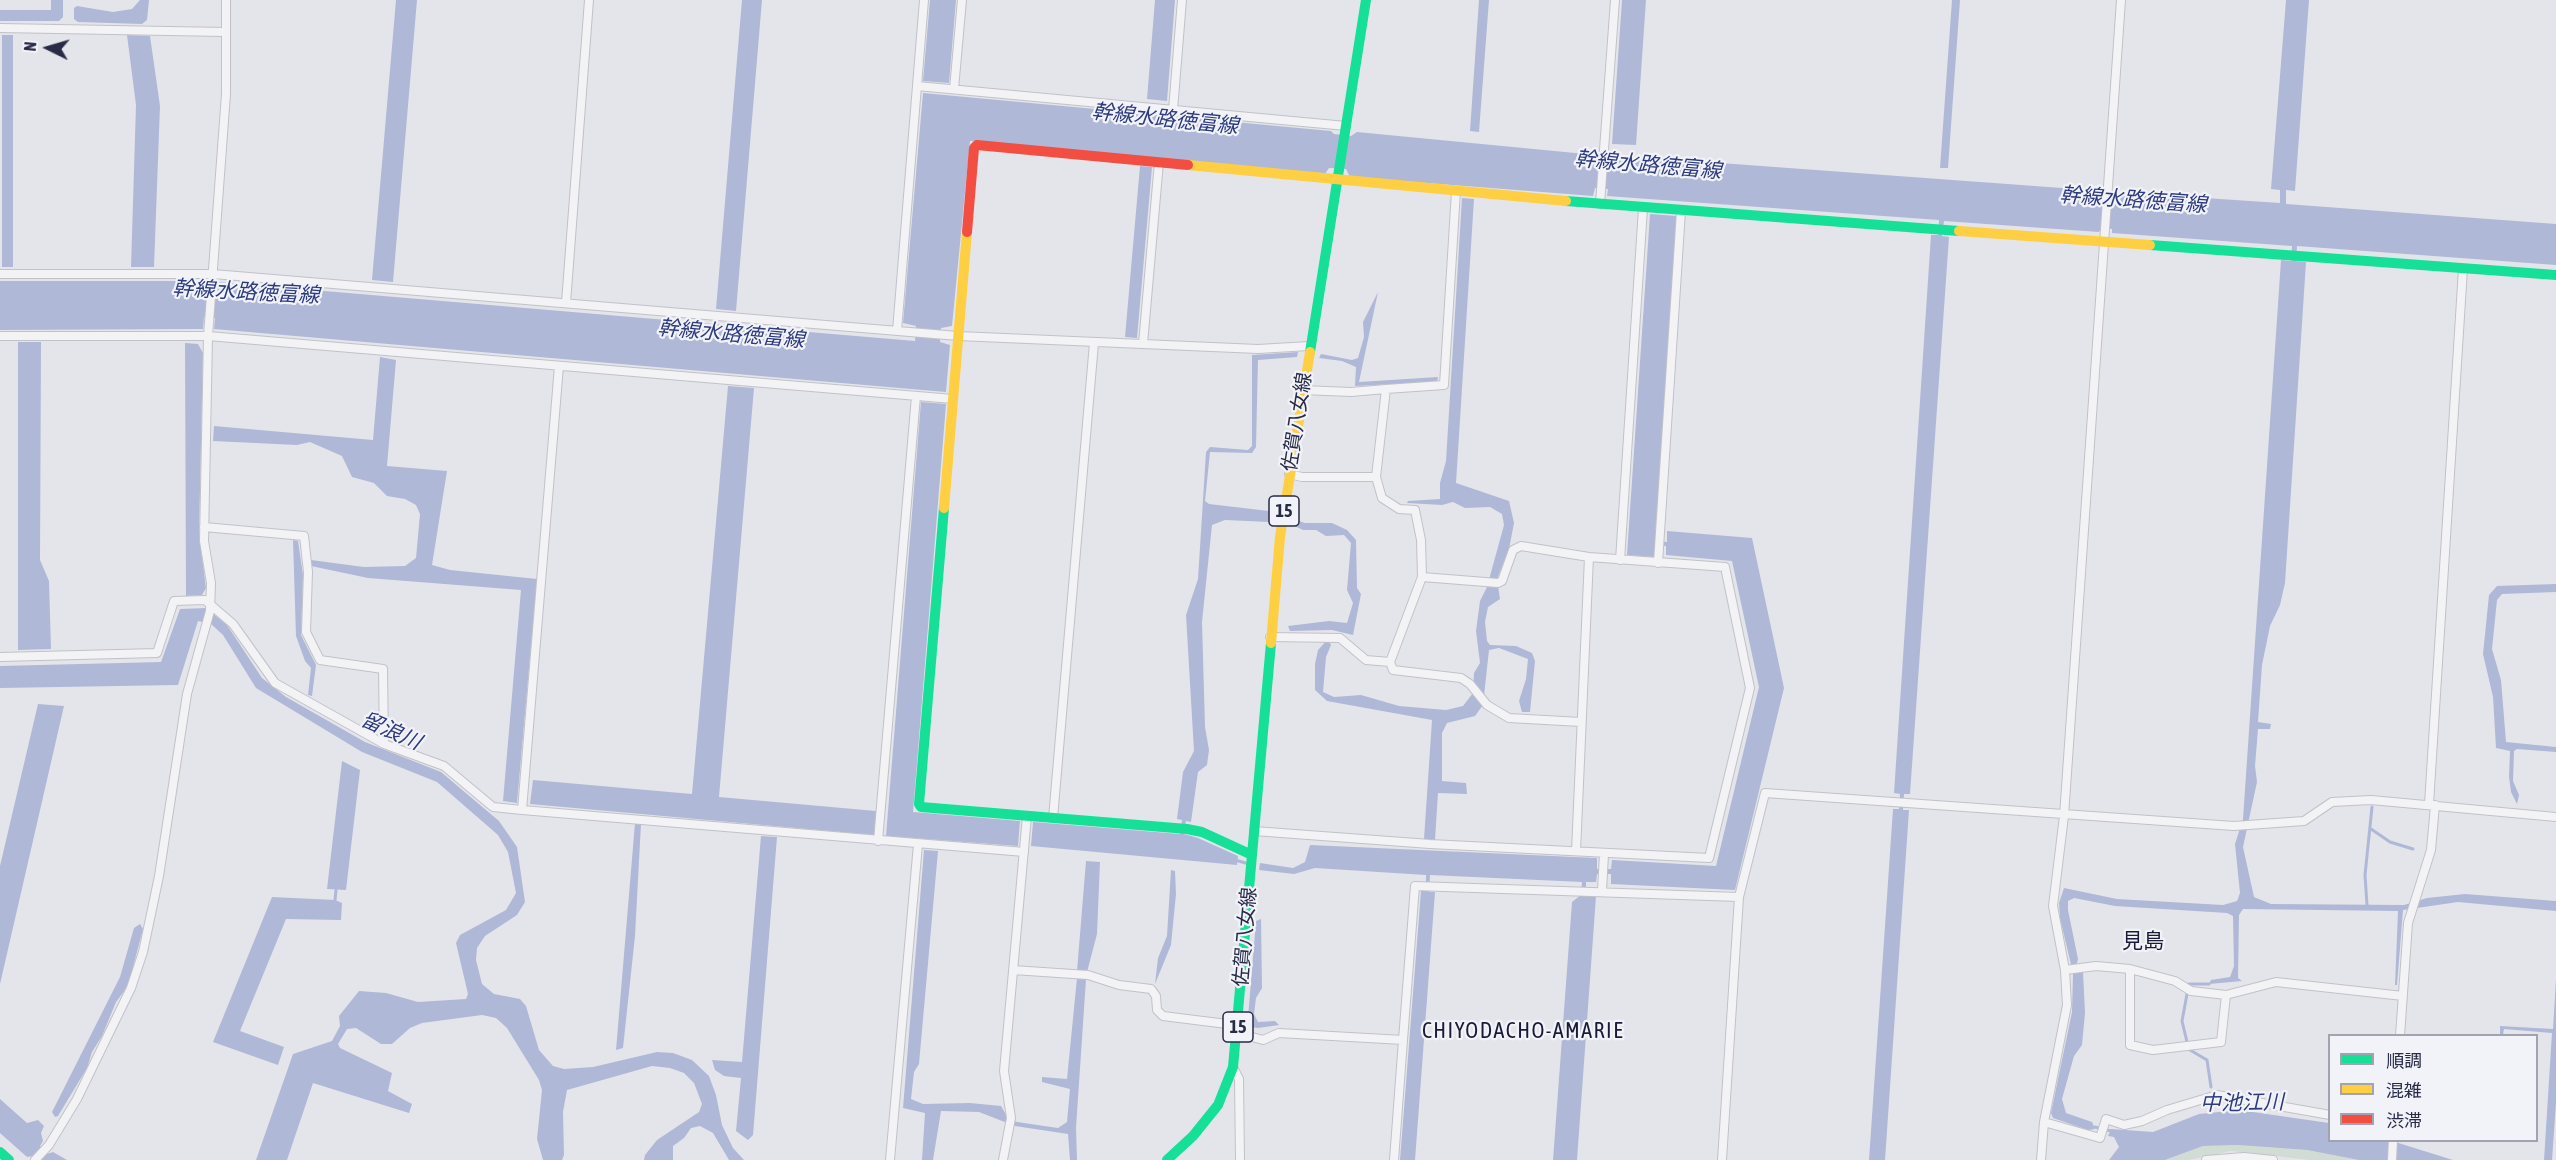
<!DOCTYPE html>
<meta charset="utf-8">
<style>
body{margin:0}
#map{position:relative;width:2556px;height:1160px;overflow:hidden;background:#e4e5ea;font-family:"Asap Condensed","Noto Sans JP",sans-serif}
canvas{display:block}
.legend{position:absolute;left:2328px;top:1034px;width:210px;height:108px;box-sizing:border-box;background:#f2f3f9;border:2px solid #a1a3b1;margin:0;padding:8px 10px;list-style:none;font-size:18px;color:#282b46}
.legend li{display:flex;align-items:center;gap:12px;height:30px}
.legend b{width:30px;border:2px solid #a1a3b1}
.north{position:absolute;left:18px;top:18px;width:60px;height:60px;-webkit-text-stroke:4px #f2f3f9;paint-order:stroke;rotate:275deg;font-size:16px;font-weight:700;line-height:24px;text-align:center;color:#282b46}
.north::after{content:'';display:block;margin:auto;width:21px;height:27px;background:#282b46;clip-path:polygon(50% 0,100% 100%,50% 72%,0 100%)}
</style>
<div id="map">
<canvas width="2556" height="1160"></canvas>
<ul class="legend">
<li><b style="height:8px;background:#16e098"></b>順調</li>
<li><b style="height:8px;background:#ffcf43"></b>混雑</li>
<li><b style="height:8px;background:#f24e42"></b>渋滞</li>
</ul>
<div class="north">N</div>
</div>
<script>
const context = document.querySelector('canvas').getContext('2d');
context.lineJoin = 'round';
function paint(path, color) { context.fillStyle = color; context.fill(path, 'evenodd'); }
const shape = rows => new Path2D(rows.map(r => 'M' + r).join(''));
function strokePath(path, color, width, dash) { context.strokeStyle = color; context.lineWidth = width; context.lineCap = dash ? 'butt' : 'round'; context.setLineDash(dash || []); context.stroke(path); }
function write(font, color, halo, rows, align = 'center') {
  context.font = font + ' "Asap Condensed","Noto Sans JP",sans-serif'; context.lineWidth = 4.5; context.setLineDash([]); context.textBaseline = 'middle'; context.strokeStyle = halo; context.fillStyle = color; for (const [text, x, y, turn = 0] of rows) {
    context.save(); context.translate(x, y); context.rotate((+turn || 0) * Math.PI / 180); context.textAlign = isNaN(turn) ? turn : align; if (halo) context.strokeText(text, 0, 0); context.fillText(text, 0, 0); context.restore();
  }
}
paint(shape([
 [2238,1145,2307,1150,2359,1160,2309,1160,2231,1151,2189,1160,2165,1160,2203,1146]
]), '#d1ddd4');
paint(shape([
 [51,0,63,0,63,17,59,21,0,21,0,10,51,10],
 [140,0,149,0,147,20,142,24,78,22,74,19,74,8,77,6,113,12,132,9],
 [396,0,417,0,393,282,372,280],
 [742,0,762,0,736,311,716,309],
 [930,0,956,0,949,83,923,81],
 [1155,0,1175,0,1167,101,1147,99],
 [1479,0,1489,0,1479,132,1470,131],
 [1622,0,1646,0,1636,145,1612,144],
 [1952,0,1960,0,1948,168,1940,168],
 [2286,0,2309,0,2295,191,2286,190,2286,204,2556,224,2556,265,2297,246,2296,261,2306,262,2285,583,2280,605,2270,626,2262,665,2258,722,2271,724,2270,729,2258,729,2255,766,2257,782,2243,847,2254,897,2271,904,2404,905,2427,898,2465,894,2556,901,2556,911,2458,902,2403,910,2397,985,2395,985,2398,911,2243,909,2239,915,2238,978,2242,981,2209,984,2211,980,2230,977,2234,966,2233,916,2227,913,2115,906,2074,898,2068,901,2068,910,2078,959,2076,967,2083,972,2085,1013,2082,1045,2074,1056,2062,1099,2066,1113,2092,1122,2095,1129,2088,1130,2053,1118,2051,1113,2072,1012,2073,973,2060,918,2059,903,2064,888,2117,899,2223,905,2237,901,2240,893,2235,844,2243,819,2281,260,2291,261,2292,246,2112,233,2112,229,2101,228,2099,232,1944,221,1942,236,1949,237,1910,794,1904,794,1903,810,1909,810,1885,1160,1869,1160,1893,809,1899,809,1900,794,1894,793,1931,235,1938,235,1939,220,1607,196,1608,189,1595,188,1593,196,1350,177,1346,169,1329,168,1325,174,970,141,952,326,941,328,940,342,950,345,946,392,214,329,215,318,204,317,203,329,0,330,0,281,206,281,206,295,217,295,218,282,915,341,916,326,903,323,923,93,1331,131,1334,134,1351,136,1357,132,1596,155,1596,162,1610,163,1611,155,2103,191,2103,197,2114,197,2115,192,2280,203,2280,190,2271,189],
 [2,35,13,35,13,267,2,267],
 [127,35,150,36,160,106,154,267,131,267,136,105],
 [1140,166,1152,167,1137,338,1125,337],
 [1462,198,1474,199,1456,483,1509,501,1514,523,1509,549,1497,579,1500,599,1488,607,1485,622,1487,641,1490,645,1516,646,1532,653,1535,661,1530,712,1522,712,1519,701,1526,679,1528,659,1499,648,1489,650,1483,705,1475,716,1447,723,1442,733,1442,781,1466,783,1467,794,1438,793,1435,840,1424,839,1432,720,1327,701,1315,690,1315,664,1318,650,1328,639,1331,645,1326,657,1323,692,1334,697,1361,695,1399,706,1446,710,1463,706,1473,693,1474,673,1480,663,1476,631,1480,601,1487,587,1504,525,1502,514,1490,507,1465,508,1453,502,1442,505,1407,503,1408,501,1440,499,1440,483,1446,461],
 [1650,214,1677,216,1655,541,1667,542,1667,531,1752,538,1784,688,1735,890,1611,884,1611,874,1597,874,1596,882,1586,882,1586,895,1596,896,1577,1160,1553,1160,1572,902,1581,895,1582,882,1430,875,1429,892,1435,892,1415,1160,1400,1160,1421,891,1426,891,1426,875,1315,868,1294,874,1259,870,1260,863,1293,868,1305,862,1310,845,1597,858,1597,869,1611,869,1612,860,1716,866,1759,687,1732,561,1666,555,1666,546,1655,545,1654,557,1627,555],
 [1378,292,1359,382,1438,377,1437,382,1355,386,1356,367,1342,361,1319,358,1321,354,1352,360,1358,358,1364,337,1363,322],
 [18,342,41,342,40,560,49,581,51,649,18,650],
 [185,343,198,344,203,353,199,534,206,588,202,595,186,596],
 [1298,352,1297,357,1258,360,1256,447,1252,453,1210,452,1205,501,1209,504,1269,511,1269,522,1225,520,1212,525,1202,622,1205,727,1209,750,1207,765,1198,772,1191,822,1186,821,1184,834,1198,838,1238,856,1237,865,1031,846,1033,822,1180,834,1182,820,1177,819,1183,772,1194,751,1186,615,1198,579,1206,452,1210,447,1248,450,1252,446,1252,355],
 [380,357,396,360,387,466,447,471,432,565,450,570,537,579,517,803,503,801,521,590,368,578,311,566,311,560,364,567,405,566,416,558,420,514,416,505,405,499,387,496,374,483,352,477,342,456,310,442,297,445,213,441,214,426,373,440],
 [728,386,754,388,719,797,876,811,874,835,530,804,533,780,692,794],
 [921,402,946,404,913,812,1020,821,1018,846,886,836],
 [1290,518,1305,523,1332,523,1347,530,1356,540,1357,588,1361,594,1353,635,1332,630,1290,631,1288,626,1329,621,1347,623,1353,603,1347,590,1351,543,1344,535,1326,536,1316,530,1303,530,1290,524],
 [293,540,298,541,303,575,301,635,316,665,312,696,308,695,311,668,305,661,296,636],
 [2556,584,2556,592,2502,594,2497,600,2492,649,2501,680,2506,742,2556,747,2556,752,2517,749,2514,751,2513,781,2519,795,2517,804,2511,792,2509,777,2510,751,2496,748,2493,697,2483,654,2489,595,2497,586],
 [206,608,227,625,262,678,286,697,365,742,441,772,499,821,517,847,525,902,517,915,485,936,477,948,476,960,482,984,494,994,520,999,526,1006,539,1050,553,1066,564,1069,593,1067,657,1052,673,1053,692,1060,709,1076,716,1095,722,1125,733,1148,744,1160,729,1160,713,1133,700,1126,691,1128,684,1138,673,1146,673,1160,644,1160,645,1155,657,1140,699,1112,702,1104,694,1083,684,1073,670,1068,652,1066,567,1090,563,1112,564,1155,562,1160,543,1160,537,1139,542,1090,539,1080,507,1028,496,1018,482,1015,422,1023,410,1028,392,1044,381,1044,356,1028,347,1029,338,1044,340,1048,392,1073,388,1091,412,1104,409,1113,313,1083,287,1160,256,1160,293,1054,332,1041,340,1026,339,1016,359,991,386,993,418,1002,466,999,468,994,456,943,460,935,506,910,516,893,508,852,498,835,437,782,362,752,256,688,223,635,211,624,198,621,178,685,0,688,0,666,161,662,180,609],
 [38,704,64,706,0,984,0,866],
 [342,761,360,770,346,890,327,889],
 [635,823,641,824,635,936,623,1048,616,1050],
 [761,836,777,837,753,1135,748,1140,736,1131,741,1078,724,1076,715,1070,712,1060,742,1062],
 [924,850,938,851,919,1064,914,1072,911,1099,923,1104,970,1103,1001,1106,1008,1118,1017,1122,1058,1128,1067,1122,1070,1089,1042,1082,1042,1077,1067,1079,1077,978,1086,979,1076,1128,1077,1160,1070,1160,1068,1134,1015,1126,979,1112,941,1111,933,1160,922,1160,925,1113,903,1108],
 [1086,861,1100,862,1097,934,1087,972,1077,971],
 [1171,870,1175,871,1176,894,1171,945,1155,984,1158,958,1167,936],
 [272,897,335,900,342,903,341,920,286,919,240,1031,284,1047,278,1065,213,1042],
 [1261,919,1262,988,1256,998,1254,1014,1258,1022,1275,1021,1279,1025,1258,1028,1250,1027,1248,1018,1256,921],
 [140,924,143,929,128,986,116,1002,102,1036,92,1052,87,1068,58,1116,55,1117,52,1112,120,977,134,928],
 [2556,978,2556,1103,2552,1160,2544,1160,2552,1033,2504,1029,2503,1035,2500,1035,2500,1026,2553,1029],
 [0,1099,27,1123,38,1120,44,1126,41,1133,43,1141,40,1146,47,1154,53,1152,67,1160,37,1160,33,1156,27,1157,0,1133],
 [2239,1110,2329,1123,2330,1140,2392,1141,2453,1160,2359,1160,2307,1150,2238,1145,2203,1146,2165,1160,2109,1160,2119,1147,2114,1137,2108,1136,2111,1129,2153,1132,2199,1114]
]), '#b0b8d7');
strokePath(shape([
 [2371,829,2390,842,2413,849],
 [1235,860,1249,864],
 [335,900,336,890],
 [2367,905,2365,875,2372,807],
 [2189,984,2209,984],
 [2187,994,2182,1021,2187,1042],
 [2190,1050,2207,1060,2211,1087],
 [2095,1127,2111,1131]
]), '#b0b8d7', 3);
const street = shape([
 [0,28,225,32],
 [917,86,1346,126],
 [954,89,962,0],
 [1173,110,1182,0],
 [1600,204,1615,0],
 [0,274,213,274,958,336,1258,349,1309,346],
 [566,303,589,0],
 [897,331,924,0],
 [0,336,208,336,953,399],
 [1143,344,1159,162],
 [559,366,522,810,1024,852],
 [1302,390,1351,392,1386,389],
 [1289,474,1302,477,1376,477],
 [204,527,304,536,308,572,306,632,320,660,383,669,384,744],
 [1620,560,1643,208],
 [1658,563,1681,211],
 [1422,577,1421,540,1415,510,1399,509,1382,498,1376,477,1386,389,1444,385,1456,191],
 [0,657,157,653,174,601,205,600,233,624,275,683,384,744,444,766,493,807,522,810],
 [1390,662,1393,670,1461,678,1470,684,1487,705,1509,718,1581,722],
 [2429,804,2463,269],
 [1053,818,1094,343],
 [1254,831,1430,844,1709,858,1750,688,1725,567,1589,557,1521,546,1513,550,1502,581,1498,583,1422,577,1390,662,1366,660,1340,638,1270,637],
 [878,841,916,396],
 [1576,851,1589,557],
 [1602,891,1604,854],
 [2130,969,2130,1045,2153,1050,2221,1042,2226,995],
 [1013,970,1088,975,1119,985,1151,989,1156,996,1157,1010,1163,1016,1227,1024,1245,1035,1263,1040,1279,1033,1403,1040,1415,886,1739,897],
 [2065,970,2096,966,2130,969,2175,981,2191,991,2226,995,2276,982,2403,996],
 [2400,1036,2408,923,2431,850,2435,805],
 [1233,1067,1239,1079,1240,1160],
 [2044,1122,2100,1138,2106,1119,2124,1125,2142,1121,2167,1110,2217,1095,2330,1115],
 [35,1160,49,1145,77,1099,131,988,143,952,159,876,187,694,210,611,211,583,204,541,208,336,226,94,226,0],
 [890,1160,918,844],
 [1003,1160,1011,1118,1004,1071,1027,816],
 [1394,1160,1403,1040],
 [1722,1160,1739,897,1765,793,2234,826,2304,821,2332,802,2371,800,2556,817],
 [2041,1160,2044,1122,2067,1005,2065,970,2053,906,2064,816,2121,0],
 [2206,1160,2244,1157,2273,1160],
 [2392,1160,2393,1140]
]);
strokePath(street, '#c1c2c8', 10);
strokePath(street, '#f3f3f6', 8);
strokePath(shape([
 [1566,201,1959,231],
 [2150,245,2556,275],
 [1310,352,1366,0],
 [944,508,919,804,921,807,1187,829,1202,832,1252,855],
 [0,1152,9,1160],
 [1167,1160,1193,1136,1218,1105,1233,1067,1271,643]
]), '#16e098', 10);
strokePath(shape([
 [1188,165,1566,201],
 [1959,231,2150,245],
 [944,508,967,232],
 [1271,643,1280,537,1310,352]
]), '#ffcf43', 10);
strokePath(shape([
 [967,232,974,148,977,145,1188,165]
]), '#f24e42', 10);
for (const [x, y, w] of [
 [1284,511,30],
 [1238,1027,30]
]) { const box = new Path2D(); box.roundRect(x - w / 2, y - 15, w, 30, 4.5); context.fillStyle = '#f2f3f9'; context.fill(box); strokePath(box, '#282b46', 1.5); }
write('bold 18px', '#282b46', null, [
 ["15",1284,511],
 ["15",1238,1027]
]);
write('20px', '#282b46', '#f2f3f9', [
 ["佐賀八女線",1297,422,-81],
 ["佐賀八女線",1245,937,-85]
]);
write('italic 21px', '#2d3b7f', '#f2f3f9', [
 ["幹線水路徳富線",1165,119,6],
 ["幹線水路徳富線",1648,165,5],
 ["幹線水路徳富線",2133,200,4],
 ["幹線水路徳富線",246,292,3],
 ["幹線水路徳富線",731,334,5],
 ["留浪川",391,731,24],
 ["中池江川",2242,1103,-1]
]);
write('21px', '#1a1c37', '#f2f3f9', [
 ["見島",2143,941]
]);
context.letterSpacing = '1.5px';
write('22px', '#1a1c37', '#f2f3f9', [
 ["CHIYODACHO-AMARIE",1523,1031]
]);
context.letterSpacing = '0px';
</script>
